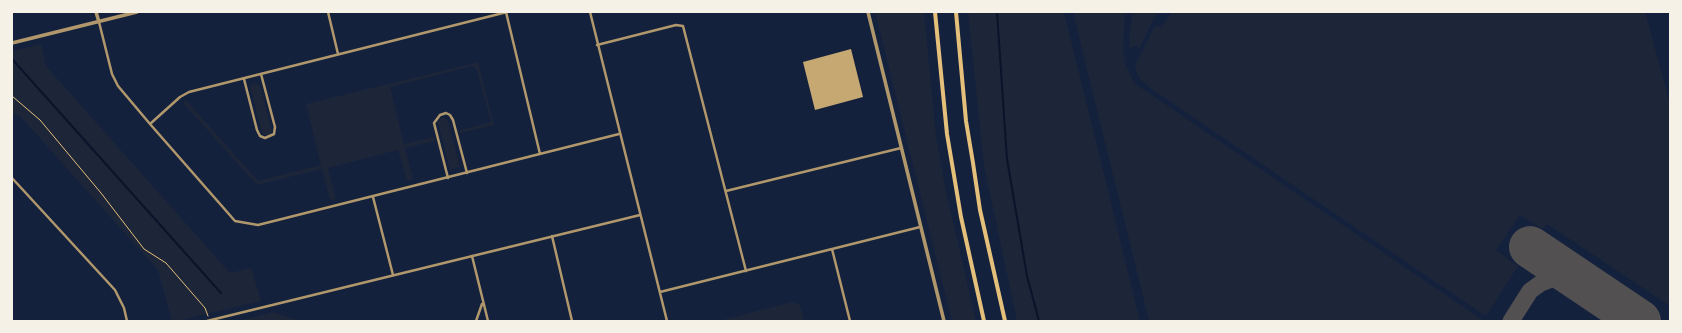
<!DOCTYPE html>
<style>
body{margin:0}
#map{position:relative;width:1682px;height:333px;overflow:hidden;background:#14213d;font-family:Rubik,sans-serif}
canvas{display:block}
.frame{position:absolute;inset:0;border:13px solid #f6f1e7;pointer-events:none}
</style>
<div id="map">
<canvas width="1682" height="333"></canvas>
<div class="frame"></div>
</div>
<script>
const context = document.querySelector('canvas').getContext('2d');
context.lineJoin = 'round';
function paint(path, color) { context.fillStyle = color; context.fill(path, 'evenodd'); }
const shape = rows => new Path2D(rows.map(r => 'M' + r).join(''));
function strokePath(path, color, width, dash) { context.strokeStyle = color; context.lineWidth = width; context.lineCap = dash ? 'butt' : 'round'; context.setLineDash(dash || []); context.stroke(path); }
paint(shape([
 [875,12,924,12,936,136,945,187,976,321,952,321],
 [968,12,1064,12,1140,321,1017,321,984,166],
 [1073,12,1125,12,1123,51,1126,66,1134,83,1484,321,1149,321],
 [1133,12,1159,12,1153,20,1139,49,1137,46,1132,47,1129,50,1130,28],
 [1172,12,1645,12,1670,104,1670,306,1547,224,1542,229,1520,215,1496,250,1518,266,1488,313,1484,315,1150,88,1140,79,1137,74,1135,65,1154,28,1157,25,1161,28],
 [41,44,46,66,230,273,251,268,261,301,178,321,172,321,158,270,20,116,12,114,12,51],
 [478,62,494,125,460,133,460,130,491,122,477,70,472,66,390,87,404,144,434,137,435,141,405,148,413,179,407,181,398,150,328,168,336,199,330,200,322,169,257,185,183,103,186,100,258,181,321,165,306,104],
 [255,83,260,86,272,131,270,135,267,136,262,133,250,87,252,84],
 [441,118,445,118,448,121,460,167,450,170,438,122],
 [792,302,800,305,804,321,718,321],
 [273,312,300,321,238,321]
]), '#1d2539');
strokePath(shape([
 [997,12,1007,159,1027,276,1039,321],
 [12,59,221,293]
]), '#0b132b', 2);
strokePath(shape([
 [1511,321,1530,291,1541,283,1551,279,1566,279,1601,295]
]), '#525050', 17);
strokePath(shape([
 [1530,247,1640,321]
]), '#525050', 42);
paint(shape([
 [851,49,863,97,815,110,803,62]
]), '#c6a872');
strokePath(shape([
 [12,96,40,120,101,193,144,249,166,263,205,308,208,316]
]), '#e5c07b', 1);
strokePath(shape([
 [328,12,338,54],
 [506,12,540,154],
 [590,12,667,321],
 [99,22,112,74,118,86,150,124,235,221,258,225,619,134],
 [597,45,676,25,683,26,746,271],
 [244,79,257,130,260,136,265,138,274,134,275,127,261,74],
 [150,124,180,97,189,92,507,12],
 [12,178,115,290,124,308,127,321],
 [448,178,434,123,440,115,446,113,450,115,453,120,467,173],
 [726,191,901,148],
 [373,197,393,275],
 [552,236,572,321],
 [832,249,850,321],
 [472,256,488,321],
 [660,292,920,227],
 [207,321,640,215],
 [476,321,482,304]
]), '#b1986c', 2.5);
strokePath(shape([
 [96,12,99,22],
 [868,12,944,321],
 [12,43,137,12]
]), '#b1986c', 3.5);
strokePath(shape([
 [935,12,947,134,961,217,984,321],
 [956,12,966,121,973,163,980,210,1005,321]
]), '#e5c07b', 4);
</script>
